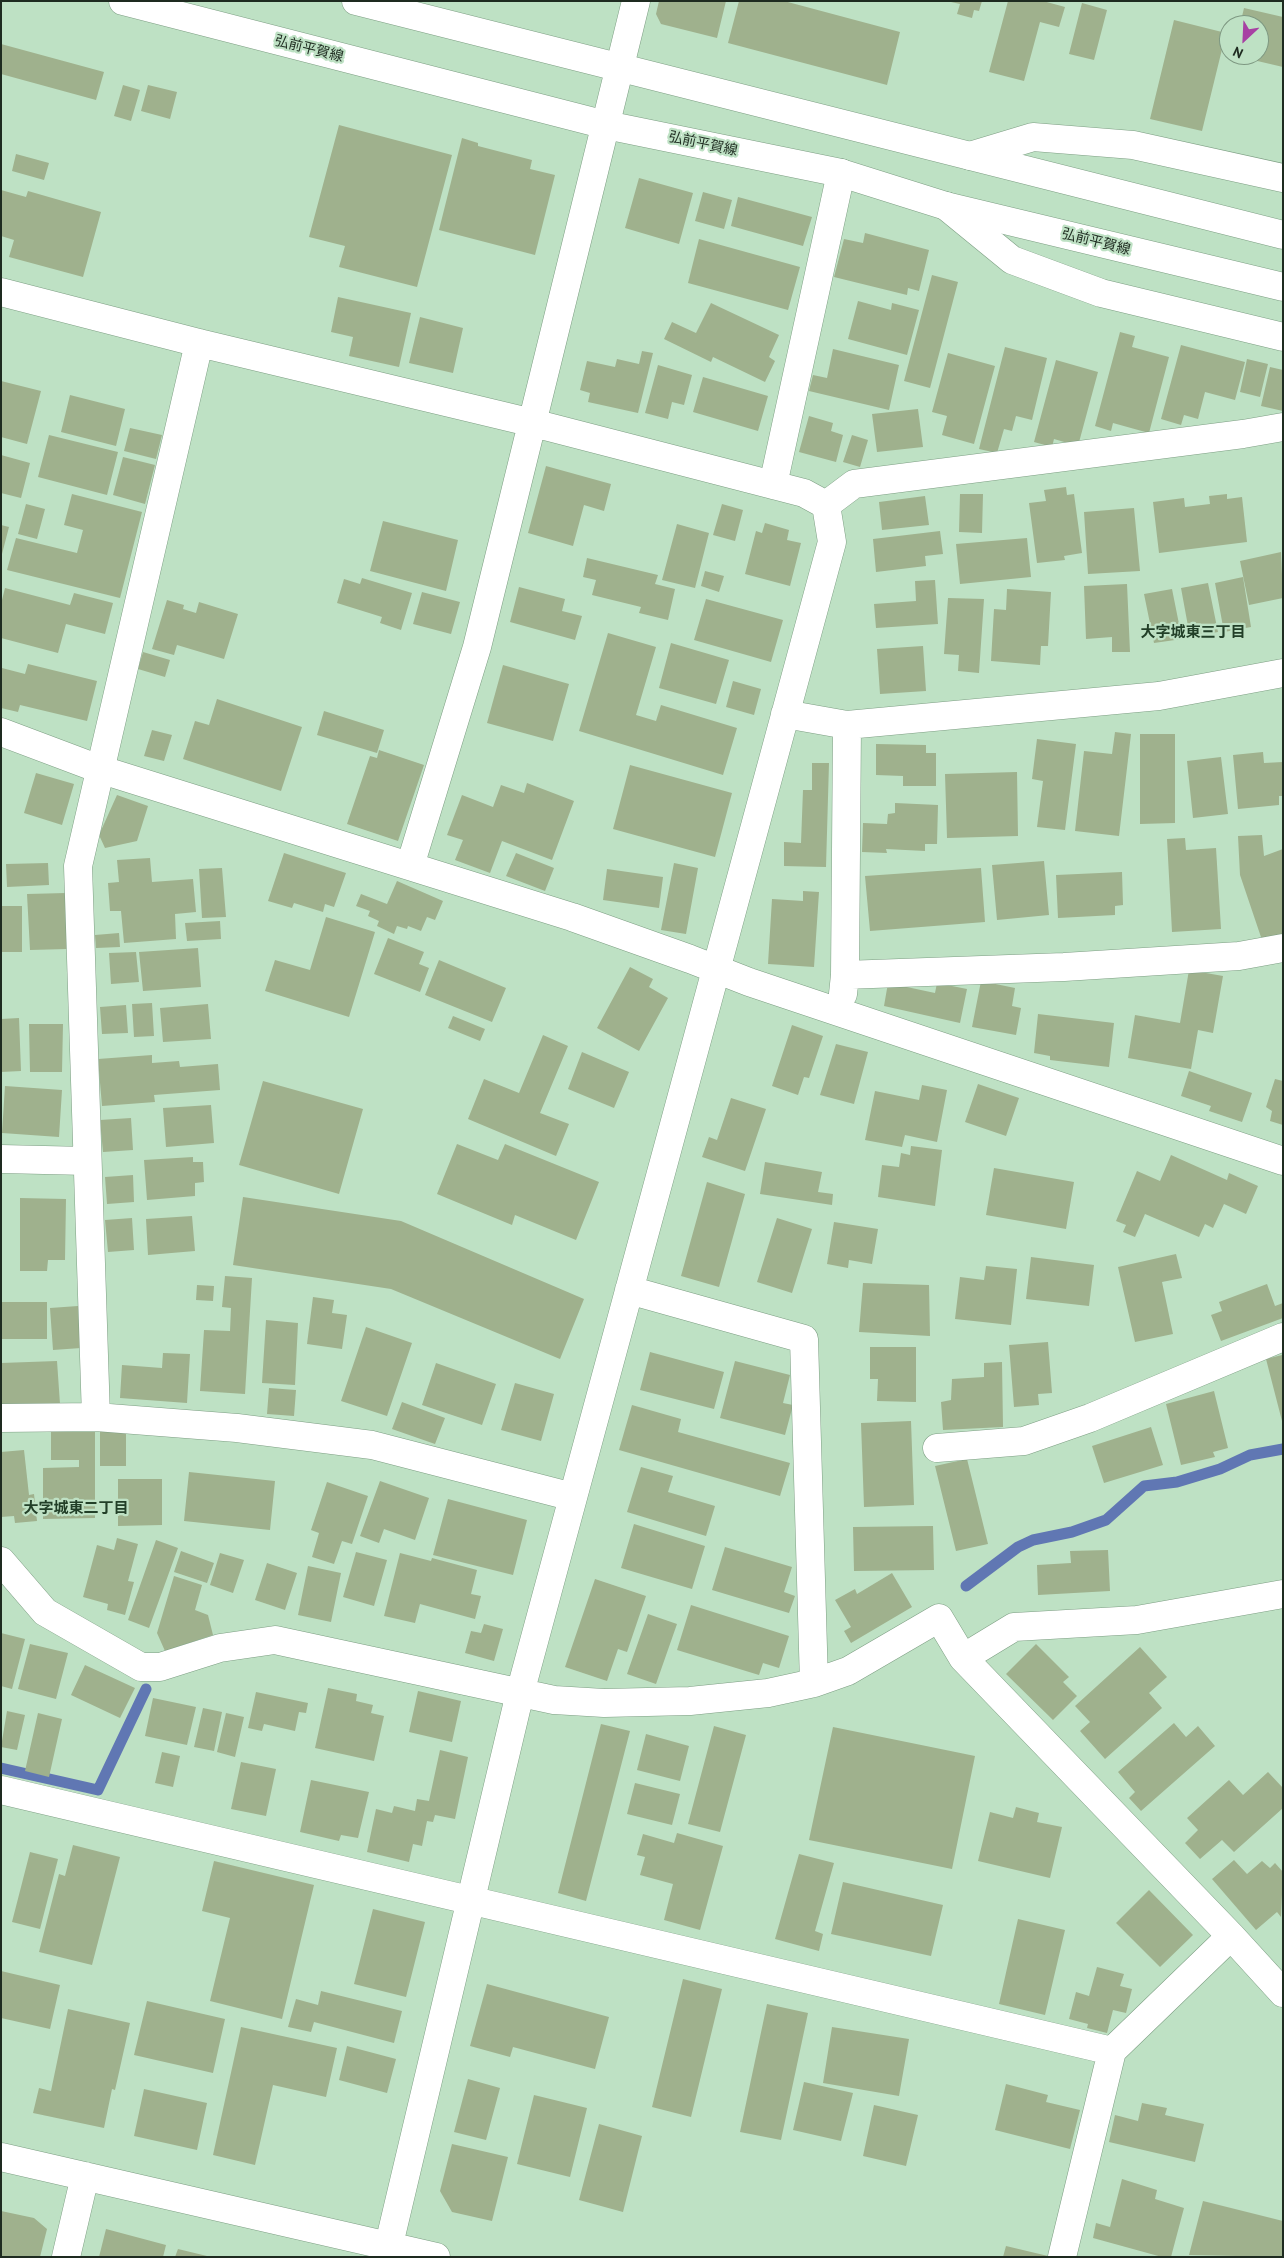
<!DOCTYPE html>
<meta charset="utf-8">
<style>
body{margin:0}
#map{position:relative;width:1284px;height:2258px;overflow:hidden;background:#bee1c4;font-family:"PT Sans",sans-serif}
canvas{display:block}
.frame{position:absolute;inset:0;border:2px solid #1e2b20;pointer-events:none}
.north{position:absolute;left:1219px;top:15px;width:50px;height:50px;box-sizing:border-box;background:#bee1c4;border:1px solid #7e9882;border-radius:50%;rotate:205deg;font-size:14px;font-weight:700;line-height:20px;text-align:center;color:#1e2b20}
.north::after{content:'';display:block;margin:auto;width:18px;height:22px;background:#a740a3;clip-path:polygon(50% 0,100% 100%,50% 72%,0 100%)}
</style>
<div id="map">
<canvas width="1284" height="2258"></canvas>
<div class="frame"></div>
<div class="north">N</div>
</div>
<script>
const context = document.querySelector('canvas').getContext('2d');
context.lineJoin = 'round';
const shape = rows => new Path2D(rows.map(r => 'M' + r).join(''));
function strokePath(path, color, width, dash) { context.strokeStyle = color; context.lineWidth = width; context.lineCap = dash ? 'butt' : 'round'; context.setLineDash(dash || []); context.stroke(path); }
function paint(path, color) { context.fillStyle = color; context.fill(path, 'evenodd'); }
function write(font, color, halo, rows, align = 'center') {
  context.font = font + ' "PT Sans","Noto Sans JP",sans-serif'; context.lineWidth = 4.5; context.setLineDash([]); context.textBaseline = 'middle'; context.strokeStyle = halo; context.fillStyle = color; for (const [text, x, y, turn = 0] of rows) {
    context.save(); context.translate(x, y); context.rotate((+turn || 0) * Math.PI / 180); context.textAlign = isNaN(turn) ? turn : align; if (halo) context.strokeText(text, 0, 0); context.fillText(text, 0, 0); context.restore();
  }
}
strokePath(shape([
 [966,1586,1018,1547,1033,1540,1072,1532,1106,1520,1144,1486,1177,1482,1220,1469,1250,1455,1283,1449],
 [1,1768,98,1790,146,1689]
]), '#6077b3', 11);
paint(shape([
 [659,1,726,1,717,38,661,24,656,14],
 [739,1,784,1,900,32,887,85,728,43],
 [982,1,979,11,974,10,972,18,957,14,960,4,951,2],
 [1008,1,1043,1,1065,7,1059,27,1040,22,1024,81,989,72],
 [1082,3,1107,10,1094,60,1069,54],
 [1244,8,1283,17,1283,67,1236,56,1259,55,1259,25,1240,25],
 [1174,20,1226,33,1202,131,1150,119],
 [1,44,104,72,96,100,1,74],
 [123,85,140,90,131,121,114,116],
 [148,85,177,92,170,119,141,111],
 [339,125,452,155,417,287,339,267,345,246,309,237],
 [462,138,478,143,478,146,532,160,530,169,555,175,535,255,439,230],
 [16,154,49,163,44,180,12,171],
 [639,178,693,193,679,244,625,228],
 [1,190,26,197,28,191,101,212,83,277,9,257,14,240,1,236],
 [703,192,732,200,724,229,695,221],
 [738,197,812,217,803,246,731,226],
 [865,233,929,250,919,291,908,288,907,295,834,277,844,239,863,243],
 [699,239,800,267,788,310,688,283],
 [932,275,958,282,930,388,904,381],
 [338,297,411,313,399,367,349,356,353,337,331,332],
 [858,301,891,310,892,303,919,310,907,355,848,339],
 [711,303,779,335,769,357,775,361,765,382,713,357,711,362,664,339,672,322,696,333],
 [420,317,463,328,453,373,409,363],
 [1120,332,1135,336,1132,347,1169,357,1149,433,1113,423,1111,431,1095,426],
 [1181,345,1245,362,1235,400,1205,392,1198,419,1184,415,1181,425,1161,419],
 [1005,347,1047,358,1032,420,1016,416,1012,431,1004,429,997,453,979,449],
 [833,349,899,365,889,410,809,391,813,375,827,378],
 [642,351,653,353,638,413,588,402,590,393,580,390,587,361,615,367,617,359,639,364],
 [948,353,995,366,974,444,942,435,947,416,932,412],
 [1247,359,1268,364,1260,397,1240,392],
 [1056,360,1098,372,1078,446,1054,439,1052,447,1034,442],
 [658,365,692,375,684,405,672,402,668,419,645,413],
 [1270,367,1283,370,1283,411,1261,406],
 [703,377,768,396,758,431,693,412],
 [1,381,41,391,27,444,1,437],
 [70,395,125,409,116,446,61,432],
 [918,409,923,447,877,452,872,414],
 [809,416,833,423,831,431,843,435,836,462,799,452],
 [130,428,162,435,156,459,124,451],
 [49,435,118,452,107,495,38,477],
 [852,435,868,440,860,467,843,462],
 [1,455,30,463,21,498,1,493],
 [123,457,155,465,145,504,113,495],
 [546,466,611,484,604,511,584,505,573,546,528,533],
 [1066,487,1067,495,1074,494,1082,553,1064,556,1065,560,1037,563,1029,503,1046,501,1044,490],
 [72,494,142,512,120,598,7,570,16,538,77,553,83,530,64,525],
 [960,494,983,494,982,533,959,532],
 [1227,494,1227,499,1242,497,1247,542,1159,553,1153,502,1184,498,1185,507,1210,504,1209,496],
 [925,496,929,525,882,530,879,502],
 [26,504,45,509,37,539,18,534],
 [722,504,743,510,735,541,713,535],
 [1134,508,1140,571,1088,574,1084,512],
 [383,521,458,540,446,591,370,571],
 [765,523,789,530,787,540,801,543,790,586,745,574,756,531,762,533],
 [677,524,709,533,695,588,662,580],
 [1,525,9,527,2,554,1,554],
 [940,531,943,554,925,556,926,566,876,572,873,539],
 [1027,538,1031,577,960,584,956,544],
 [1281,552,1283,598,1249,605,1240,561],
 [587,558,658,575,655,584,675,589,668,620,639,613,641,607,592,595,596,580,583,577],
 [705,571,724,576,719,592,701,586],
 [1243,577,1251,627,1224,632,1215,583],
 [362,578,412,593,401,630,380,623,382,617,337,603,344,579,360,584],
 [935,580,938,624,876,628,874,604,916,601,915,581],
 [1208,583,1218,632,1190,637,1181,588],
 [1127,584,1130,652,1112,652,1112,637,1086,639,1084,586],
 [519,587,565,599,562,611,582,616,575,640,510,622],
 [5,588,70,605,74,593,113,603,105,634,66,624,58,653,1,638,1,604],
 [1007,589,1051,592,1048,646,1041,646,1040,665,991,661,994,609,1006,610],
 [1172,589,1182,639,1154,643,1144,594],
 [422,592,460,602,451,634,413,624],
 [948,598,984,599,979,673,958,671,959,655,944,654],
 [706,599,783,620,771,662,694,640],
 [167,600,184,605,183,609,196,613,199,602,238,614,224,659,177,645,174,655,152,649],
 [608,633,656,647,636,715,656,721,661,705,737,728,723,775,579,731],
 [671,643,729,660,716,704,659,688],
 [923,646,926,691,880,694,877,649],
 [143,652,170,660,165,677,138,669],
 [28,664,97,681,87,721,20,705,18,712,1,708,2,668,25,674],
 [503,665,569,684,553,741,487,723],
 [733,681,761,689,754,715,726,707],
 [217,699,302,727,281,791,183,759,195,721,209,725],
 [324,711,384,730,377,753,317,735],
 [152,730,172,735,164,761,144,756],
 [1115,732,1131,734,1119,836,1075,831,1084,751,1112,754],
 [1140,734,1175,734,1175,823,1140,824],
 [1037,739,1076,744,1065,830,1037,827,1043,781,1032,779],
 [876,744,926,745,926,753,936,753,936,786,903,786,903,776,876,775],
 [379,750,424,765,398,841,347,824,370,756,377,758],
 [1263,752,1264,763,1283,762,1283,796,1279,796,1279,805,1238,809,1233,755],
 [1221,757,1228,814,1193,818,1187,761],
 [812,763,829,763,826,867,784,866,784,842,801,843,803,790,812,790],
 [630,765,732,793,715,857,613,829],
 [1017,772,1018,836,947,838,945,774],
 [36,773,74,784,62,825,24,813],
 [527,783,574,801,552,860,502,841,490,873,455,860,463,840,447,835,462,795,493,807,501,785,524,793],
 [117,795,148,806,137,841,105,848,99,835],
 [895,803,938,805,937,844,925,844,925,851,886,849,887,853,862,852,863,823,887,824,888,814,895,813],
 [1262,835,1264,856,1283,849,1283,936,1263,943,1240,875,1238,836],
 [1185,838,1186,850,1216,848,1221,929,1172,932,1167,839],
 [284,853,346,873,334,907,325,904,323,912,294,903,292,908,268,901],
 [516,853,554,868,545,891,506,876],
 [150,858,152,882,193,879,196,912,175,914,176,939,124,943,121,911,110,911,108,883,119,882,117,860],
 [1044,861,1049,915,997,920,992,865],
 [48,863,49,885,7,887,6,864],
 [674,863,698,868,686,934,661,930],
 [222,868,226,917,202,918,199,869],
 [981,868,985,922,870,931,865,876],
 [607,869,663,877,659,908,603,900],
 [1122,872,1123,905,1115,906,1115,915,1058,918,1056,875],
 [397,881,443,901,435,920,427,917,421,931,408,926,407,929,397,926,394,934,377,926,379,921,368,916,370,911,356,906,361,894,387,904],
 [803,891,819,892,814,967,768,964,772,899,803,901],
 [66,893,67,949,30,950,27,894],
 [1,906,22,906,22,952,1,952],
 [326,917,375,932,349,1017,265,991,275,960,310,970],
 [220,921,221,939,187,941,185,923],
 [119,933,120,947,96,948,95,935],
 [388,938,424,952,419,964,429,968,420,992,374,974],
 [198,948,201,987,143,991,139,952],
 [136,952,139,982,111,984,109,953],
 [439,960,506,988,492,1022,425,995],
 [630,967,653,979,649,987,668,998,639,1051,597,1028],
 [1189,970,1223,976,1213,1033,1198,1030,1191,1069,1128,1058,1135,1015,1180,1023],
 [981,981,1015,988,1012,1006,1021,1008,1016,1035,972,1027],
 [888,983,935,993,937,983,967,989,960,1023,884,1006],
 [152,1003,154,1036,134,1037,132,1004],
 [208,1004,211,1039,163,1042,160,1008],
 [126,1005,128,1033,102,1034,100,1007],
 [1038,1014,1114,1023,1109,1067,1050,1060,1050,1056,1034,1053],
 [453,1016,485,1029,480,1041,448,1028],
 [19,1018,21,1071,1,1072,1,1019],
 [29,1024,63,1024,62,1072,30,1072],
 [792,1025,823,1036,809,1078,804,1077,798,1095,772,1086],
 [543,1035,568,1046,540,1113,569,1124,556,1156,468,1119,484,1079,519,1093],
 [836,1044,868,1052,854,1104,820,1095],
 [582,1052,629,1072,614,1108,568,1089],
 [152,1055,152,1063,179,1061,180,1067,218,1064,220,1090,154,1095,155,1102,102,1106,98,1059],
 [1189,1071,1252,1093,1242,1122,1209,1111,1211,1106,1181,1096],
 [1275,1079,1283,1081,1283,1125,1270,1121,1272,1111,1266,1107],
 [263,1081,363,1109,339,1194,239,1165],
 [978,1084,1019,1098,1006,1136,965,1122],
 [922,1085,947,1090,937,1142,905,1135,902,1147,865,1140,875,1091,919,1100],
 [5,1086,62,1090,59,1137,2,1133],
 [731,1098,766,1109,745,1171,702,1157,709,1137,717,1140],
 [211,1105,214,1143,166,1147,163,1108],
 [131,1118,133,1150,103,1152,100,1120],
 [457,1144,498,1160,505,1144,599,1182,576,1240,515,1215,512,1225,437,1194],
 [911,1146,942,1150,935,1206,878,1197,882,1165,899,1167,901,1153,910,1155],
 [1171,1155,1227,1180,1229,1173,1258,1186,1246,1214,1224,1204,1213,1228,1205,1224,1199,1237,1145,1214,1135,1237,1123,1232,1126,1225,1116,1221,1137,1171,1160,1181],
 [193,1157,193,1162,203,1162,204,1182,195,1183,195,1196,147,1200,144,1160],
 [765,1162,822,1172,818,1192,833,1194,832,1205,760,1194],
 [994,1168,1074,1182,1066,1229,986,1215],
 [133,1175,134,1202,107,1204,105,1177],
 [707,1182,745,1194,719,1287,681,1276],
 [243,1197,401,1221,584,1299,560,1359,391,1289,233,1265],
 [20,1198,66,1199,65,1260,48,1260,47,1271,20,1271],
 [192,1216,195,1251,148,1255,146,1219],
 [132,1218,134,1250,108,1252,105,1220],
 [777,1218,812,1229,792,1293,757,1282],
 [834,1222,878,1229,872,1264,849,1260,848,1268,827,1264],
 [1176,1254,1182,1278,1162,1282,1173,1334,1135,1342,1118,1267],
 [1031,1257,1094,1265,1089,1306,1026,1299],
 [986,1266,1017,1269,1011,1325,955,1319,960,1277,984,1280],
 [225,1276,252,1278,245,1394,200,1391,204,1330,230,1331,231,1308,222,1307],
 [863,1283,929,1285,930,1336,859,1332],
 [1267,1284,1275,1306,1283,1303,1283,1318,1221,1341,1211,1315,1222,1311,1219,1302],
 [197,1285,214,1286,213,1301,196,1300],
 [313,1297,334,1300,332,1313,347,1315,342,1349,307,1344],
 [1,1302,47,1302,47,1339,1,1339],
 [78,1306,81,1348,53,1350,50,1308],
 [266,1320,298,1323,295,1385,262,1383],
 [366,1327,412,1343,387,1416,341,1401],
 [1048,1342,1052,1393,1038,1394,1039,1405,1014,1407,1009,1345],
 [870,1347,916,1347,916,1402,877,1401,878,1379,870,1379],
 [650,1352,724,1372,714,1409,640,1390],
 [163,1353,190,1354,187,1403,120,1398,122,1365,162,1368],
 [1282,1355,1283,1359,1282,1421,1266,1359],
 [57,1361,60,1404,2,1407,1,1363],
 [735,1361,790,1375,783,1403,793,1405,785,1435,720,1418],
 [1002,1362,1003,1427,943,1430,941,1402,951,1400,952,1379,984,1377,984,1363],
 [436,1363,496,1384,482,1425,422,1405],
 [515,1383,554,1394,541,1441,501,1430],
 [269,1388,296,1390,294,1416,267,1414],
 [1214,1391,1228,1448,1213,1452,1215,1457,1181,1465,1166,1404],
 [402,1402,445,1418,435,1444,392,1429],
 [632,1405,681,1419,678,1432,790,1463,780,1496,619,1450],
 [911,1421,914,1505,864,1507,861,1423],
 [1151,1427,1163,1465,1104,1483,1092,1446],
 [51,1432,95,1432,95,1518,43,1519,43,1468,79,1467,79,1460,51,1460],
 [100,1432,126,1432,126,1466,100,1466],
 [24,1450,29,1495,34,1494,37,1521,15,1523,14,1516,1,1517,1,1452],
 [967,1459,988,1544,956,1551,935,1466],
 [641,1467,673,1476,668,1492,715,1506,706,1536,627,1512],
 [189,1472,275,1481,270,1530,184,1521],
 [118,1479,162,1479,162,1525,118,1526],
 [380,1481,429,1498,415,1540,384,1529,379,1543,360,1536],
 [327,1482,368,1496,352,1544,342,1541,334,1564,312,1557,319,1533,311,1530],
 [448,1499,527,1520,513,1575,433,1555],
 [634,1524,705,1546,692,1589,621,1568],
 [933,1526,934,1570,854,1571,853,1527],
 [117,1538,138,1544,128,1581,134,1582,125,1615,107,1610,108,1604,83,1597,97,1545,114,1550],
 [156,1540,178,1548,149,1628,128,1620],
 [725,1547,792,1567,784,1592,795,1596,789,1613,712,1590],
 [1108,1550,1110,1591,1038,1595,1037,1565,1071,1563,1070,1551],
 [181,1551,214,1563,207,1583,174,1572],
 [356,1552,387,1560,374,1606,343,1597],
 [220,1553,244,1560,233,1593,210,1585],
 [400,1553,431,1561,432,1558,477,1570,471,1594,481,1596,475,1619,420,1604,415,1623,384,1616],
 [267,1563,297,1573,285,1610,255,1600],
 [308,1566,341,1573,331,1622,298,1615],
 [892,1573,912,1607,851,1643,844,1631,851,1627,835,1600,855,1589,857,1594],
 [174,1576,202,1585,195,1610,208,1615,213,1635,165,1651,157,1633],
 [595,1579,646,1596,627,1652,618,1649,607,1681,565,1667],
 [691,1605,789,1636,779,1668,763,1663,759,1675,677,1650],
 [648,1614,677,1624,656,1684,627,1674],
 [484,1624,503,1629,494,1661,465,1653,471,1631,481,1633],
 [1,1633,25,1639,12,1689,1,1686],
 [30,1644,68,1653,56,1699,18,1689],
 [1036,1644,1069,1677,1063,1682,1077,1696,1053,1720,1006,1674],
 [1140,1647,1167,1677,1149,1693,1162,1708,1105,1759,1080,1731,1090,1722,1075,1706],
 [85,1665,135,1688,120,1718,71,1695],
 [328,1688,357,1694,356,1701,373,1705,371,1713,384,1716,374,1761,315,1748],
 [418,1691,461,1701,452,1742,409,1732],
 [256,1692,308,1703,306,1713,299,1712,295,1731,264,1724,262,1731,248,1728],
 [153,1698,196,1707,187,1745,145,1736],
 [203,1708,222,1712,214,1751,194,1747],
 [7,1711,25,1715,17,1750,1,1747],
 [38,1713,62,1719,49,1777,25,1771],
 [226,1713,244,1717,235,1757,217,1752],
 [1174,1723,1186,1737,1198,1726,1215,1746,1141,1811,1129,1798,1135,1792,1118,1772],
 [601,1724,630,1731,586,1901,558,1893],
 [714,1726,746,1735,720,1832,688,1824],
 [833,1727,975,1756,952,1869,809,1840],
 [646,1734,689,1746,680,1781,637,1770],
 [440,1750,468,1757,455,1819,435,1815,433,1822,427,1821,422,1846,413,1844,409,1862,367,1852,376,1809,392,1813,394,1806,415,1811,417,1799,429,1801],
 [162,1752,180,1756,173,1787,155,1783],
 [241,1762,276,1769,266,1816,231,1809],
 [1268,1772,1283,1788,1283,1808,1234,1852,1222,1840,1200,1859,1185,1843,1198,1830,1187,1818,1229,1780,1243,1795],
 [311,1780,369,1792,358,1838,341,1835,339,1841,300,1832],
 [635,1783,680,1794,672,1825,627,1814],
 [1016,1807,1039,1813,1037,1822,1062,1827,1050,1878,978,1861,990,1812,1013,1818],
 [677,1833,723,1846,700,1930,664,1920,673,1884,640,1875,645,1857,637,1855,643,1834,674,1843],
 [73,1845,120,1857,92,1965,39,1952,59,1874,65,1876],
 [30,1852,58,1859,40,1929,12,1922],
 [799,1854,834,1863,815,1931,823,1934,819,1951,775,1939],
 [1234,1860,1247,1874,1262,1861,1270,1868,1275,1863,1283,1872,1281,1917,1277,1912,1256,1930,1212,1879],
 [214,1861,314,1885,282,2019,210,2001,230,1918,202,1911],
 [843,1882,943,1905,931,1956,831,1934],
 [1149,1890,1193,1935,1160,1967,1116,1923],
 [373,1909,425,1922,406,1997,354,1984],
 [1018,1919,1065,1930,1045,2015,999,2004],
 [1097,1967,1124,1974,1120,1986,1132,1989,1126,2013,1113,2010,1107,2033,1087,2028,1088,2024,1069,2019,1076,1992,1089,1996],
 [1,1971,60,1985,50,2029,1,2018],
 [683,1979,722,1989,691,2117,652,2107],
 [487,1984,609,2017,595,2069,513,2047,510,2057,470,2046],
 [321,1991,402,2011,394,2043,314,2022,311,2032,288,2027,296,1999,318,2005],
 [147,2001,225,2019,213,2073,134,2055],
 [767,2004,808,2013,781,2140,740,2132],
 [68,2009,130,2023,115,2090,112,2089,104,2128,33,2113,39,2088,51,2091],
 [241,2027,337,2048,326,2097,273,2085,255,2165,213,2155],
 [832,2027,909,2039,899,2096,823,2083],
 [347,2046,396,2059,387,2093,339,2080],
 [468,2079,500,2088,486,2140,454,2132],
 [804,2082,853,2093,841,2141,793,2130],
 [1006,2084,1048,2095,1046,2102,1080,2110,1070,2149,995,2130],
 [144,2089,207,2103,197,2150,134,2136],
 [534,2095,587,2108,570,2177,517,2164],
 [1142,2103,1167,2108,1165,2115,1204,2124,1195,2162,1109,2142,1115,2115,1138,2121],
 [874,2105,918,2115,906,2166,863,2156],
 [599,2124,642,2136,623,2212,579,2200],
 [452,2144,508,2157,492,2221,452,2212,440,2191],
 [1122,2179,1157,2190,1155,2199,1184,2208,1171,2257,1162,2257,1093,2238,1096,2223,1110,2227],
 [1203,2201,1283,2221,1283,2257,1189,2255],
 [1,2211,34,2218,47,2229,40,2257,1,2257],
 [106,2229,166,2245,163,2257,99,2257],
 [1006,2246,1048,2256,1048,2257,1003,2257],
 [178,2249,207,2256,207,2257,175,2257]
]), '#9fb18d');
const minor = shape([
 [970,156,1033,137,1133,145,1283,178],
 [946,206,1012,260,1101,293,1283,337],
 [1,292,199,343,533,423,804,493,826,505],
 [773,485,841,173],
 [826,505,854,484,1243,434,1283,427],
 [785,714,847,725,1159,696,1283,673],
 [1,732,102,770,572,917,690,959,749,982,1283,1161],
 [410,866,477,647,636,1],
 [845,975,1064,967,1239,956,1283,948],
 [843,994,845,975,847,725],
 [1,1159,87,1161],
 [629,1290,804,1339,814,1683],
 [96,1417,78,866,199,343],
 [1,1418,96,1417,237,1428,372,1445,573,1497],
 [937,1448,1024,1441,1090,1418,1283,1337],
 [1,1561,45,1612,141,1667,160,1667,220,1648,275,1640,554,1700,604,1703,690,1701,768,1693,814,1683,848,1671,939,1618,963,1658,1231,1936,1283,1993],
 [963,1658,1014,1627,1137,1620,1283,1594],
 [1,1790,1112,2051,1062,2257],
 [1112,2051,1231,1936],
 [1,2157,436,2257],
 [66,2257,85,2176],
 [386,2257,520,1693,832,542,826,505]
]);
const major = shape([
 [123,1,606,125,841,173,946,206,1283,287],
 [356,1,1283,235]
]);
strokePath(minor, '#7d9e83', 29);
strokePath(major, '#7d9e83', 29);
strokePath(minor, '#fff', 28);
strokePath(major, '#fff', 28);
write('14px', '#1e2b20', '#bee1c4', [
 ["弘前平賀線",309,49,14],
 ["弘前平賀線",703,144,12],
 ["弘前平賀線",1096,242,14]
]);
write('bold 15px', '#223f28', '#bee1c4', [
 ["大字城東三丁目",1193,633],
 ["大字城東二丁目",76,1509]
]);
</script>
